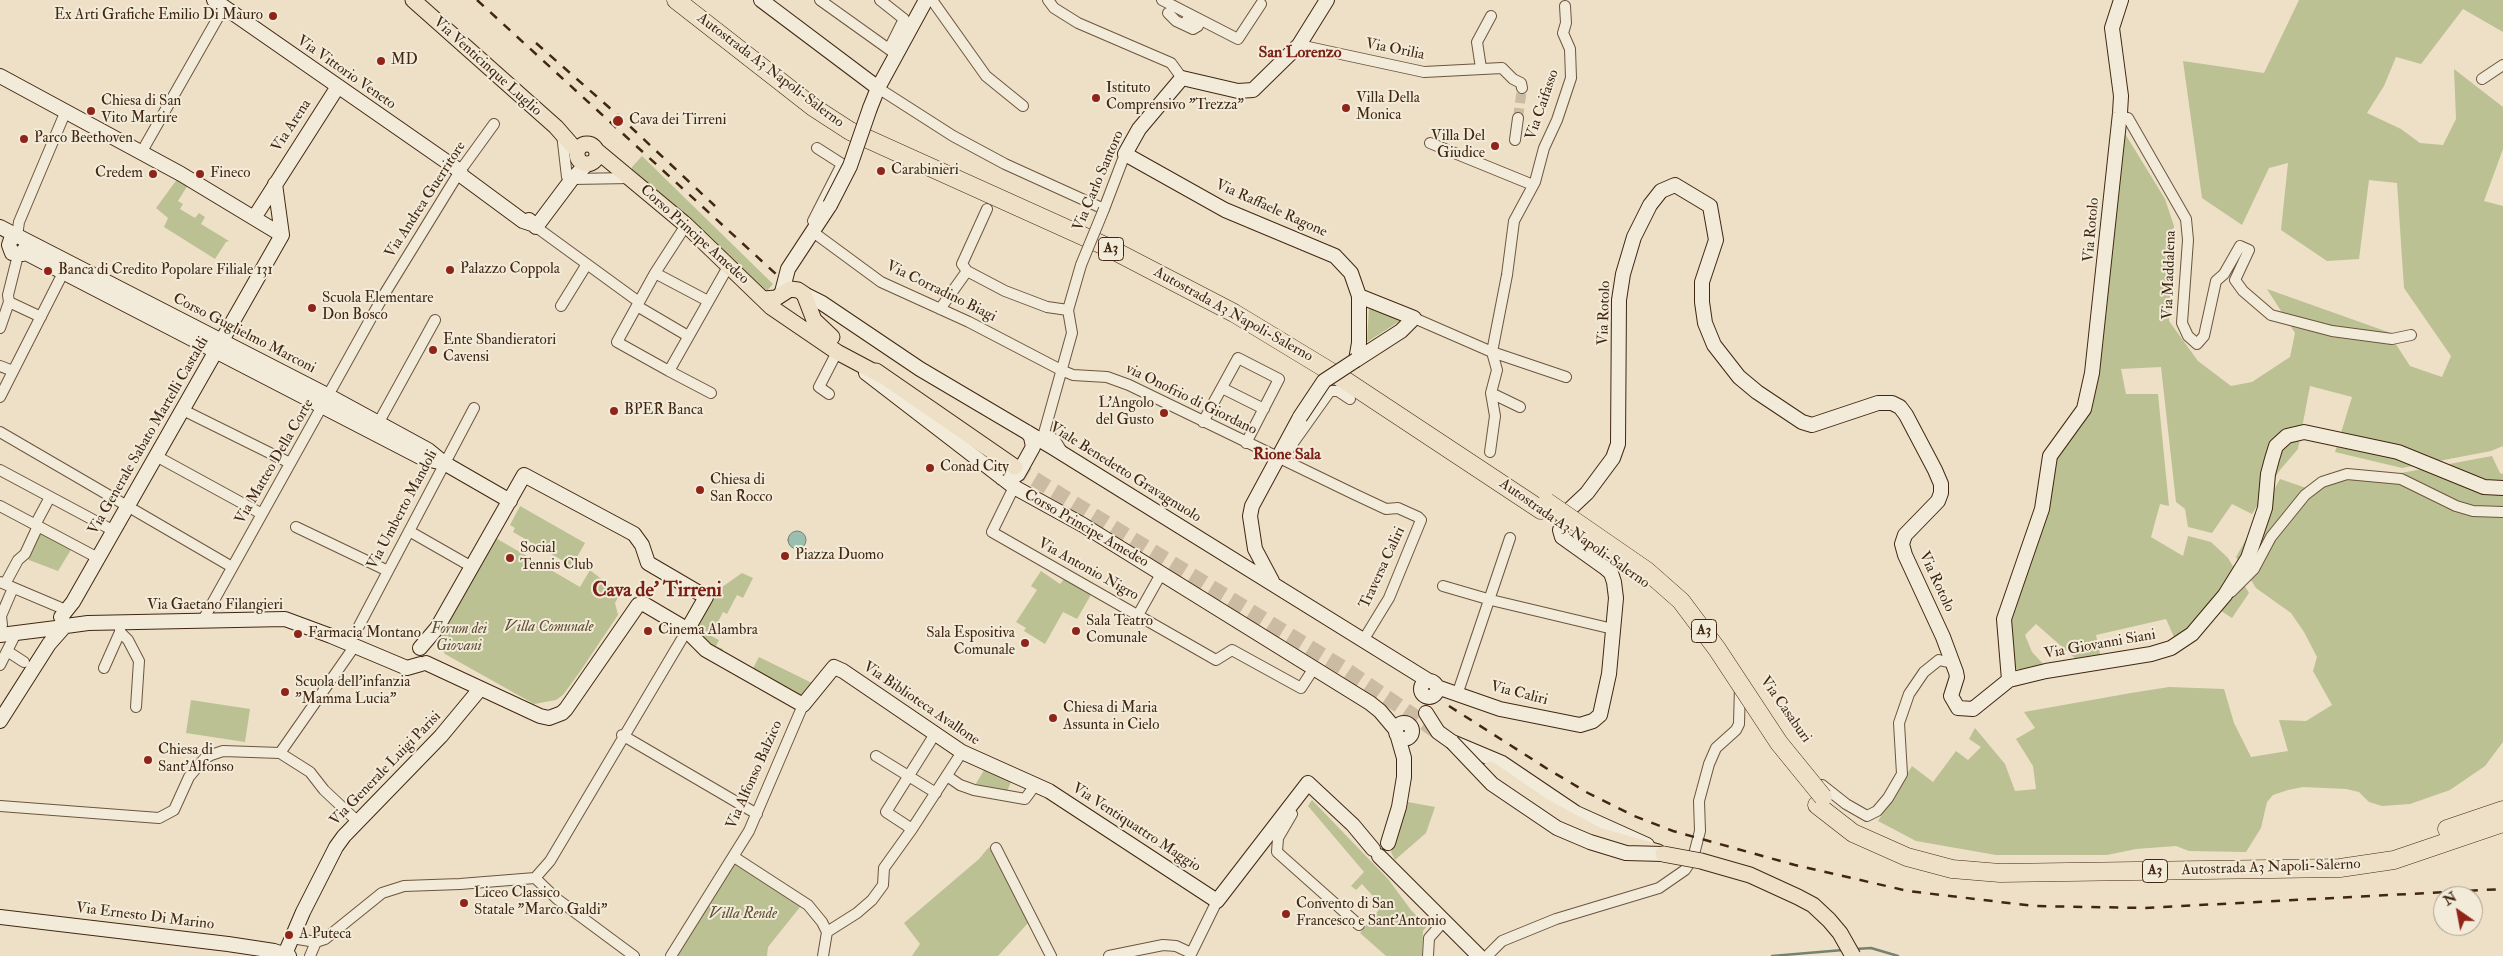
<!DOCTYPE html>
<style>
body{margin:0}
#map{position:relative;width:2503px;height:956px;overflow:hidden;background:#ede0c6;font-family:"IM FELL Double Pica",serif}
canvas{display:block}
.north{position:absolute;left:2433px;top:886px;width:50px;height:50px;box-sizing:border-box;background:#f3ebda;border:1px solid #ac9d8a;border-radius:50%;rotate:327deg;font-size:14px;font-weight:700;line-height:20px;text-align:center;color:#412711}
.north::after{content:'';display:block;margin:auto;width:18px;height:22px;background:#8f2418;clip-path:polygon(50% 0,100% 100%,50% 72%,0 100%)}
</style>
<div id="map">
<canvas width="2503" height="956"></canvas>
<div class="north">N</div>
</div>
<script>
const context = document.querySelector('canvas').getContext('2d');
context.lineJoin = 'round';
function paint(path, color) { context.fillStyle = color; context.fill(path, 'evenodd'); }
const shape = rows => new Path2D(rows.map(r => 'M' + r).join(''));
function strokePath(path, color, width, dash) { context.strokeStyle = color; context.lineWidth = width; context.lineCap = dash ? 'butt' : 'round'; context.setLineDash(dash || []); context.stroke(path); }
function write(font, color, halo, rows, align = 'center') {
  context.font = font + ' "IM FELL Double Pica",serif'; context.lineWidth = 4; context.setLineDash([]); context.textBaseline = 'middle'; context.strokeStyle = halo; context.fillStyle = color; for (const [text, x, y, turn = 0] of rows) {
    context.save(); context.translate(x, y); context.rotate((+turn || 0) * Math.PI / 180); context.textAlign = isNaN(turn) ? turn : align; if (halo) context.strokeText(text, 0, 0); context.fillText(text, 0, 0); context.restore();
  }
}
paint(shape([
 [2299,0,2503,0,2503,32,2463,9,2421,64,2396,57,2384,86,2367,113,2401,129,2420,143,2443,145,2456,119,2454,69,2503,107,2503,149,2484,201,2503,206,2503,446,2491,451,2402,468,2335,452,2352,397,2310,386,2298,449,2280,470,2252,514,2232,504,2212,533,2188,527,2185,509,2176,502,2161,367,2121,369,2126,394,2158,394,2169,506,2160,504,2151,537,2183,556,2188,536,2211,542,2228,558,2249,593,2232,618,2212,605,2190,630,2174,637,2166,619,2096,635,2101,658,2077,660,2036,624,2025,635,2032,652,2046,667,2027,670,2015,669,2013,667,2010,621,2048,511,2056,458,2093,405,2110,274,2124,132,2165,199,2174,226,2169,321,2198,361,2231,386,2252,382,2290,357,2295,333,2267,289,2388,332,2410,366,2442,377,2451,356,2404,288,2397,183,2369,180,2359,259,2327,261,2281,230,2288,163,2269,168,2242,225,2202,198,2183,61,2264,73],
 [642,156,773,284,765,293,632,172,632,167],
 [178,178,188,185,178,201,183,204,180,209,195,218,199,213,205,217,201,224,229,241,226,242,215,259,164,227,168,218,156,208],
 [1369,306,1403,319,1367,342],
 [2492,456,2500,473,2503,474,2503,742,2485,766,2450,790,2410,804,2382,806,2369,802,2359,792,2346,789,2303,787,2288,790,2273,795,2267,802,2261,828,2246,852,2189,851,2176,846,2136,849,2107,855,1996,855,1916,841,1878,821,1912,766,1933,782,1956,751,1968,760,1981,747,1969,739,1975,728,2005,764,2015,791,2036,789,2033,766,2016,739,2035,728,2024,712,2131,693,2169,687,2224,689,2234,723,2251,757,2288,751,2279,720,2306,721,2332,705,2313,671,2317,657,2304,632,2291,613,2256,588,2236,557,2280,479,2315,491,2347,477,2397,482,2401,473],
 [520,506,585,543,572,566,513,532,515,528,510,525],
 [39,531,72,548,58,571,29,560,27,555],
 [494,537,580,587,590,570,620,594,615,603,618,615,579,673,563,695,556,700,534,704,445,654,439,645,438,634],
 [1041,571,1060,584,1064,579,1092,593,1077,619,1063,612,1045,644,1024,631,1026,628,1016,622,1037,590,1031,586],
 [742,573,753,578,743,598,737,595,727,614,723,612,711,636,719,640,716,646,723,649,720,655,691,633,715,592],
 [759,657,812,683,801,700,751,672],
 [191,700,250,709,245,742,186,733],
 [984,770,1011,782,1006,794,974,787],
 [1312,800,1388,879,1411,910,1427,926,1423,931,1422,956,1386,956,1360,933,1382,906,1362,884,1356,890,1351,886,1364,872,1308,806],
 [1408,802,1435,807,1426,833,1395,860,1391,852],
 [989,847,1028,923,998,956,912,956,920,944,904,923,979,859],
 [734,857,804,902,768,947,767,956,671,956]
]), '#bbc193');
const water = shape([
 '788 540a9 9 0 1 1 18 0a9 9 0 1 1-18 0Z'
]);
paint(water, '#9abeaf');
strokePath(water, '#768270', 1);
strokePath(shape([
 [1856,949,1871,948,1898,956],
 [1772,956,1843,950]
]), '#768270', 2.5);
strokePath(shape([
 [1518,118,1522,88]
]), '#cbbba2', 10, [10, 5]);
strokePath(shape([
 [1015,467,1345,669,1439,733]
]), '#cbbba2', 15, [15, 8]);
const street = shape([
 [820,0,897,55],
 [880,0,904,19,889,49],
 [932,0,986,76,1023,106],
 [1048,0,1054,8,1078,23,1171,63,1182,78],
 [1162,0,1238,39,1261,4],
 [1565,6,1566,23,1563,33,1570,49,1571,78,1557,120,1544,148,1535,182,1514,221,1507,275,1492,352,1566,377],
 [1168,13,1176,21,1193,29,1198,26,1187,20],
 [1299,45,1424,72,1502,68,1513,79,1521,83,1522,88],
 [1481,68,1477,42,1491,16],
 [2482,79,2503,65],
 [878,88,953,136,1005,164,1104,209,1125,154],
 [2120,116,2128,118,2186,219,2188,240,2182,323,2188,336,2197,344,2204,336,2216,281,2224,274,2240,246,2249,250,2235,280,2243,291,2271,315,2332,331,2392,339,2411,335],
 [562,134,567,177],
 [1515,140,1518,118],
 [1430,143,1533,185],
 [141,153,224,7],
 [572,179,631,178],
 [813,221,842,164,817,148],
 [686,225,655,273,617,342,669,371,729,265],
 [536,227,639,302],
 [813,232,881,282,969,322,1061,370,1073,375,1107,377,1129,385,1354,494,1386,509,1398,508,1418,517,1421,520,1389,598,1364,639],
 [17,236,19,222,65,113],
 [967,271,962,264,987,209],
 [655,273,708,301],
 [9,302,41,317],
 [561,306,587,264],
 [637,306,688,336],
 [940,309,967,271,1005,291,1047,307,1068,310],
 [1414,318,1492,352,1497,370,1491,393,1495,416,1490,452],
 [0,328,9,302,8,295,18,255],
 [0,366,13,371],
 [669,371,711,393],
 [1222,388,1264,409],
 [1491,393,1520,407],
 [829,394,819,387,837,352],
 [0,397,63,273],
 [183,410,290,463],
 [1203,422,1238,358,1279,379,1246,443],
 [375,429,435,320],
 [0,432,232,567],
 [1288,450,1330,391,1338,391,1350,399],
 [1063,453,1055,440,1044,433,1072,333,1068,310,1081,265],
 [156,456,262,514],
 [0,470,114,531],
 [1014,487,992,532,1216,660,1232,650,1301,688,1314,668],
 [0,506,98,558],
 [35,525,50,497],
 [296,527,388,571],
 [409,531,472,567],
 [0,582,66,610],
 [5,584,18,560,25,554,38,526],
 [1443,586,1491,600,1613,629],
 [2231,592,2254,569,2271,537,2305,495,2322,482,2347,474,2401,479,2456,506,2473,511,2503,512],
 [1138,615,1161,574],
 [203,620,385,293,460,171,494,124],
 [2,625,1,616,13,588],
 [359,626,474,408],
 [120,632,128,640,139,661,136,707],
 [7,651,24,662],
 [0,665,16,633],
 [104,668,120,632,120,625],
 [1458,692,1510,538],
 [622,735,757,814],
 [280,753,354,647],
 [280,753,310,772,324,790,358,822],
 [876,756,936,793],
 [947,776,960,785,974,790,1025,799,1036,784],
 [1822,785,1846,804,1867,816,1877,811,1888,798,1902,774,1899,723,1909,694,1924,672,1939,660,1952,663],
 [0,806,159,818,174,810,189,777,204,759,211,755,223,751,280,753],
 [1288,810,1292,814,1278,838,1277,852,1359,925],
 [912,829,886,812,935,734],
 [996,848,1051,956],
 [734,857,808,905,822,922,827,932],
 [535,878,557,899,634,956],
 [827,932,857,913,872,900,883,885,884,868,912,829,962,752],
 [292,938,316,942,325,939,382,893,404,886,460,884,535,878,550,861,686,632],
 [310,956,316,942],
 [671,956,749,831,803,705],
 [823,956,827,932],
 [1109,956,1163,945,1176,946,1191,953],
 [1190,956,1217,901],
 [1428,956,1429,938,1444,921],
 [1487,956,1502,941,1556,919,1659,888,1685,870,1693,858,1700,831,1699,801,1709,764,1716,748,1736,730,1739,724,1740,686]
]);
const secondary = shape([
 [214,0,460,171,462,176,523,221,532,224],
 [761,0,878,88],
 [1327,0,1299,45,1253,90,1238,91,1182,78,1139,129,1125,154,1225,210,1335,256,1351,273,1359,296],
 [0,76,181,174,282,235],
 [870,108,878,88,926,0],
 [275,184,282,235],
 [254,218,337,88],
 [529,220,536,227,572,179,587,164],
 [0,227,329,396,428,450,444,463,510,501],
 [17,236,11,239,9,245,12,253,22,254,27,245],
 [24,252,422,458,439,462],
 [782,292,788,269,830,205],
 [804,294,822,303,920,369,1052,447,1429,681],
 [1359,296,1414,318,1401,331,1356,360,1359,343,1359,296],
 [866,373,1014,487,1083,525,1370,703,1380,711,1396,730],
 [1002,478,1012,478,1018,474,1033,447,1031,437,1027,432],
 [1272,581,1255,549,1250,516,1252,506,1300,417],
 [61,617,73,602,282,235],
 [66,626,88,623,285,619,331,636,407,668,421,664],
 [0,635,64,627],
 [420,648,437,628,524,475,634,534,642,545,648,563,706,597,686,632],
 [426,663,540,716,549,718,562,713,566,709,638,605,644,604,683,627,706,650,803,705,834,667,843,671,962,752,1049,791,1217,901,1308,783,1353,825,1373,849],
 [2009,680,2004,619,2042,509,2050,456,2084,409,2092,373,2120,113,2121,96,2112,28,2121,0],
 '1421 689a8 8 0 1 1 16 0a8 8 0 1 1-16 0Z',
 [1437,687,1500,709,1580,725,1593,721,1600,715,1609,674,1616,598,1614,582,1611,573,1604,567,1562,537,1560,530,1570,509,1587,493,1613,458,1618,444,1619,300,1623,274,1634,237,1650,205,1661,191,1675,185,1710,206,1716,240,1702,282,1702,302,1705,323,1714,345,1739,377,1757,392,1802,422,1812,425,1878,403,1892,403,1900,407,1906,415,1935,470,1941,484,1941,493,1938,501,1905,535,1902,544,1905,555,1943,637,1956,672,1957,677,1951,696,1958,708,1973,709,2009,680,2046,671,2151,654,2171,648,2192,634,2225,595,2248,558,2265,508,2268,474,2272,459,2276,446,2287,436,2304,432,2398,452,2484,487,2503,488],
 [1426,713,1438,732,1452,742,1502,763,1576,813,1647,845],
 [0,721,49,644,64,627],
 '1396 731a8 8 0 1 1 16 0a8 8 0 1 1-16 0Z',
 [1388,843,1399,807,1404,777,1404,758,1398,737],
 [1379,856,1479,956],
 [0,917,228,944,274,951,289,956],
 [285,954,303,912,336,847,344,836,441,736,480,689]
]);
const primary = shape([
 [413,0,556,127,577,151],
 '577 154a10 10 0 1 1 20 0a10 10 0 1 1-20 0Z',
 [596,150,686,225,771,307,837,352,884,377],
 [764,299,776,298,790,289,798,290,804,294,814,320,832,337],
 [876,371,1015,467],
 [1490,769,1541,804,1598,835,1658,852]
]);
const highway = shape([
 [676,0,813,107,850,131,1105,246,1234,313,1346,381,1541,510],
 [1817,805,1853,833,1907,857,1952,869,2000,873,2340,868,2394,860,2503,823],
 [2447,829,2503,810]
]);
strokePath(street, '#6c553e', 12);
strokePath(secondary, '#412711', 16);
strokePath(primary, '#412711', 17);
strokePath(highway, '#412711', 19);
strokePath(street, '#f3ebda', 10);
strokePath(secondary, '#f3ebda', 14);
strokePath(primary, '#ede0c6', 15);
strokePath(highway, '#ede0c6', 18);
strokePath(shape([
 [477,0,777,275],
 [536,43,620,117,715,206],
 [1449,706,1546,768,1588,793,1634,816,1673,831,1795,865,1908,891,2034,906,2144,908,2503,889]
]), '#412711', 2.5, [9, 9]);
const streetBridge = shape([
 [1081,265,1104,209]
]);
const secondaryBridge = shape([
 [830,205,850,166,870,108],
 [1300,417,1324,381,1356,360],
 [1452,742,1492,784,1557,828,1590,842,1626,853,1663,854]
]);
const primaryBridge = shape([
 [1663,854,1701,861,1750,875,1798,897,1813,905,1829,920,1840,933,1853,956]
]);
const highwayBridge = shape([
 [1547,502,1647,571,1681,601,1717,649,1779,743,1823,797]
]);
strokePath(streetBridge, '#6c553e', 12, []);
strokePath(secondaryBridge, '#412711', 16, []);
strokePath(primaryBridge, '#412711', 17, []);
strokePath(highwayBridge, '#412711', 19, []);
strokePath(streetBridge, '#f3ebda', 10);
strokePath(secondaryBridge, '#f3ebda', 14);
strokePath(primaryBridge, '#ede0c6', 15);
strokePath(highwayBridge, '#ede0c6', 18);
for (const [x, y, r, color] of [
 [273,16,5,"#8f2418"],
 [381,61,5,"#8f2418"],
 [1096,98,5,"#8f2418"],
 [1346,108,5,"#8f2418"],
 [91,111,5,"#8f2418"],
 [618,121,6,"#8f2418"],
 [24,139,5,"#8f2418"],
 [1495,146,5,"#8f2418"],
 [881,171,5,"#8f2418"],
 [153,174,5,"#8f2418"],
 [200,174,5,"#8f2418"],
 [450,270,5,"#8f2418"],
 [48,271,5,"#8f2418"],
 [312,308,5,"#8f2418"],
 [433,350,5,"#8f2418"],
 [614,411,5,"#8f2418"],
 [1164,413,5,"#8f2418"],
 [930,468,5,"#8f2418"],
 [700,490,5,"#8f2418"],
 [785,556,5,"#8f2418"],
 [510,558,5,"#8f2418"],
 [648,631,5,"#8f2418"],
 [1076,631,5,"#8f2418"],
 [298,634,5,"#8f2418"],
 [1025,643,5,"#8f2418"],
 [285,692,5,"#8f2418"],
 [1053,718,5,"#8f2418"],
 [148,760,5,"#8f2418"],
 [464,903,5,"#8f2418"],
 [1286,914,5,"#8f2418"],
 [289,935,5,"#8f2418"]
]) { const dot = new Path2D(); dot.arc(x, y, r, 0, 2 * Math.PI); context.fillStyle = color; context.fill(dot); strokePath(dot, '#f3ebda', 2); }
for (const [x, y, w] of [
 [1111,249,25],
 [1704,631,25],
 [2155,871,25]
]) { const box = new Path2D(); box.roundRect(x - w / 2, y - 11.5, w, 23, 4); context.fillStyle = '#f3ebda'; context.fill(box); strokePath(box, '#412711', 1); }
write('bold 14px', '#412711', null, [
 ["A3",1111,249],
 ["A3",1704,631],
 ["A3",2155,871]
]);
write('15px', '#412711', '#f3ebda', [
 ["Ex Arti Grafiche Emilio Di Mauro",263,16,"right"],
 ["MD",391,61],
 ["Istituto",1106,89],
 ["Comprensivo \"Trezza\"",1106,106],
 ["Villa Della",1356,99],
 ["Monica",1356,116],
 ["Chiesa di San",101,102],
 ["Vito Martire",101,119],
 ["Cava dei Tirreni",629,121],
 ["Villa Del",1485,137,"right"],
 ["Giudice",1485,154,"right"],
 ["Parco Beethoven",34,139],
 ["Carabinieri",891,171],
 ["Credem",143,174,"right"],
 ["Fineco",210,174],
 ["Palazzo Coppola",460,270],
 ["Banca di Credito Popolare Filiale 131",58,271],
 ["Scuola Elementare",322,299],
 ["Don Bosco",322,316],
 ["Ente Sbandieratori",443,341],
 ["Cavensi",443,358],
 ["L'Angolo",1154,404,"right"],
 ["del Gusto",1154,421,"right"],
 ["BPER Banca",624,411],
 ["Conad City",940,468],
 ["Chiesa di",710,481],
 ["San Rocco",710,498],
 ["Social",520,549],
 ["Tennis Club",520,566],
 ["Piazza Duomo",795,556],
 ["Sala Teatro",1086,622],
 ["Comunale",1086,639],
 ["Cinema Alambra",658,631],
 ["Farmacia Montano",308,634],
 ["Sala Espositiva",1015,634,"right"],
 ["Comunale",1015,651,"right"],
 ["Scuola dell'infanzia",295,683],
 ["\"Mamma Lucia\"",295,700],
 ["Chiesa di Maria",1063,709],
 ["Assunta in Cielo",1063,726],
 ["Chiesa di",158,751],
 ["Sant'Alfonso",158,768],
 ["Liceo Classico",474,894],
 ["Statale \"Marco Galdi\"",474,911],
 ["Convento di San",1296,905],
 ["Francesco e Sant'Antonio",1296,922],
 ["A Puteca",299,935]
], 'left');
write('15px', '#412711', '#f3ebda', [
 ["Via Orilia",1395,50,11],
 ["Via Venticinque Luglio",487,67,42],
 ["Autostrada A3 Napoli-Salerno",770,71,37],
 ["Via Vittorio Veneto",346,73,35],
 ["Via Caifasso",1543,105,-71],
 ["Via Arena",292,126,-57],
 ["Via Carlo Santoro",1099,181,-67],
 ["Via Andrea Guerritore",426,200,-57],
 ["Via Raffaele Ragone",1271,209,24],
 ["Via Rotolo",2092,230,-85],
 ["Corso Principe Amedeo",694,235,42],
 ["Via Maddalena",2170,275,-88],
 ["Via Corradino Biagi",941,292,26],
 ["Via Rotolo",1605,313,-88],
 ["Autostrada A3 Napoli-Salerno",1233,315,29],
 ["Corso Guglielmo Marconi",244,334,27],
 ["via Onofrio di Giordano",1191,400,26],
 ["Via Generale Sabato Martelli Castaldi",149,436,-60],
 ["Via Matteo Della Corte",275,462,-60],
 ["Viale Benedetto Gravagnuolo",1125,473,32],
 ["Via Umberto Mandoli",403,510,-62],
 ["Corso Principe Amedeo",1086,529,30],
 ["Autostrada A3 Napoli-Salerno",1574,534,35],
 ["Traversa Caliri",1383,568,-65],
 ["Via Antonio Nigro",1088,570,29],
 ["Via Rotolo",1936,582,65],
 ["Via Gaetano Filangieri",215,606],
 ["Via Giovanni Siani",2100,645,-10],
 ["Via Caliri",1519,694,14],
 ["Via Biblioteca Avallone",921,704,34],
 ["Via Casaburi",1785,710,55],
 ["Via Generale Luigi Parisi",386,769,-46],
 ["Via Alfonso Balzico",755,775,-66],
 ["Via Ventiquattro Maggio",1136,828,33],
 ["Autostrada A3 Napoli-Salerno",2271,868,-2],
 ["Via Ernesto Di Marino",145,917,7]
]);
write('italic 15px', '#604e32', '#f3ebda', [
 ["Villa Comunale",549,628],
 ["Forum dei",459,630],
 ["Giovani",459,647],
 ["Villa Rende",743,915]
]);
write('bold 16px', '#7a1f14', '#f3ebda', [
 ["San Lorenzo",1300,54],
 ["Rione Sala",1287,456]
]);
write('bold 20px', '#7a1f14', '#f3ebda', [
 ["Cava de' Tirreni",657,592]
]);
</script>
